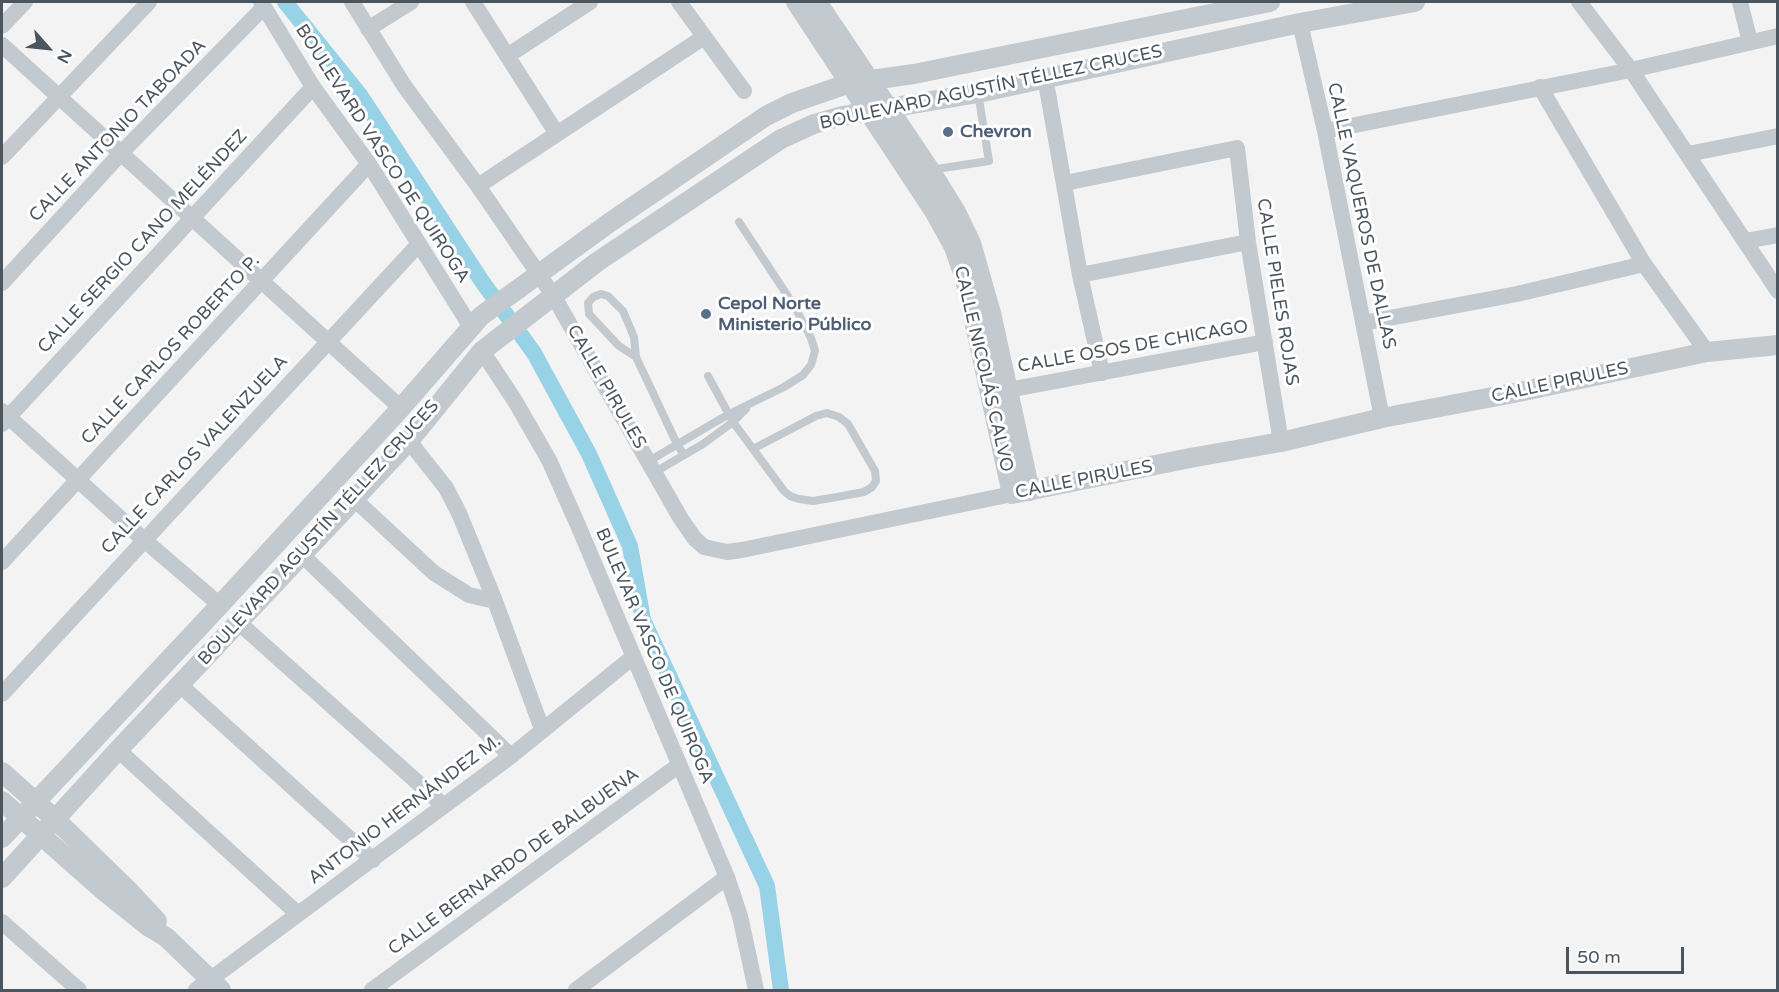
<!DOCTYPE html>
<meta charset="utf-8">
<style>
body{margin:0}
#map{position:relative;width:1779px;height:992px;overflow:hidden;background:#f4f3f3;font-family:"Varela Round",sans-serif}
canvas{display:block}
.frame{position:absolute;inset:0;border:3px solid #4b555e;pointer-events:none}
.north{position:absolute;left:18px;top:18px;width:60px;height:60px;-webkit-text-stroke:4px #fff;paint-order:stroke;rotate:117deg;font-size:16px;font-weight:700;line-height:24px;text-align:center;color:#4b555e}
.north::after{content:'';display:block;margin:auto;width:21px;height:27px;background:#4b555e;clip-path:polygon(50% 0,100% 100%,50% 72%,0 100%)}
.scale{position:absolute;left:1566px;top:947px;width:118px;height:27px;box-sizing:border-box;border:3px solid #4b555e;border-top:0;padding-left:8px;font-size:18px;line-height:21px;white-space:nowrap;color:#4b555e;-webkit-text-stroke:4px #fff;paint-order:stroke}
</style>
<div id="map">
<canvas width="1779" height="992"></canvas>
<div class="frame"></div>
<div class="north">N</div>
<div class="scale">50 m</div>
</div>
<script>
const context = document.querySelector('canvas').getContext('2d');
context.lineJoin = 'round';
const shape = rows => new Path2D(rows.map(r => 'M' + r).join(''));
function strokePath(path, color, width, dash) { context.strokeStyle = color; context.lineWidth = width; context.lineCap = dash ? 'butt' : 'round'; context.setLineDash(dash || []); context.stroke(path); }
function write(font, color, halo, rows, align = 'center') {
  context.font = font + ' "Varela Round",sans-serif'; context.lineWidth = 6; context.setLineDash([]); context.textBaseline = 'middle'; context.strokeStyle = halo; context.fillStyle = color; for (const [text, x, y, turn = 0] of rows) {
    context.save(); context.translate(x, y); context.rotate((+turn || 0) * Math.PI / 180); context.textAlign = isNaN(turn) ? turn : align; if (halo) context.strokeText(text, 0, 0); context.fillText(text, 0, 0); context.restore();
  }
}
strokePath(shape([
 [285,2,360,95,481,280,534,353,589,454,630,546,643,620,767,886,781,990]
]), '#97d2e6', 16);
strokePath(shape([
 [930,170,989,161,978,93],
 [636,357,619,346,589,314,588,303,593,297,601,294,608,296,623,311,634,337,636,357,677,444,684,455],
 [708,376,733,422,753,449,784,491,790,496,799,499,813,501,837,497,864,492,872,487,876,481,875,471,848,424,839,417,827,413,816,416,753,449],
 [649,461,729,414,784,387,803,375,811,365,815,351,811,338,795,307,739,222],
 [655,472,703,444,733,422,746,409]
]), '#c2c9cf', 8);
strokePath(shape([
 [261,2,313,87,369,164,471,327],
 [352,2,405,87,478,186,553,295,681,519,695,539,704,547,727,552,742,550,1012,494],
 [473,2,557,134],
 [679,2,744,91],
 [1579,2,1631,70,1778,291],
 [1740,2,1750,42],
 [1300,23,1325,131,1382,418],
 [2,26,25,2],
 [368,29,411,2],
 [2,45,401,408],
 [507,56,590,2],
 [1045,77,1080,275,1102,373],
 [1540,87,1644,264,1707,352],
 [1325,131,1631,70,1778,36],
 [1688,154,1778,136],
 [2,157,149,2],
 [1065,183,1237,148,1248,242,1281,442],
 [478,186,704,37],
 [1745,241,1778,235],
 [1080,275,1248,242],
 [2,283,122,152,264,7],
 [1363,323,1517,294,1644,264],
 [482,351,515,401,549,460,577,523,727,877,740,916,756,990],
 [1008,390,1265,342],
 [2,411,143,539,220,605],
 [2,424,313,87],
 [409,441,446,488,459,513,495,601,542,729],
 [353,498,434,573,469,595,495,601],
 [301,554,511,756],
 [2,562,369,164],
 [238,622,444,806],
 [180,685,373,860],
 [2,694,418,245],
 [118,750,298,914],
 [2,922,79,990],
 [196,990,511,756,633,657],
 [372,990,679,765],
 [576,990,727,877]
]), '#c2c9cf', 16);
strokePath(shape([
 [796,2,934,211,954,247,965,279,1012,494,1190,458,1281,442,1382,418,1519,392,1707,352,1778,345],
 [817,2,930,170,956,212,971,243,991,313,1030,491],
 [2,772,55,819,131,893,157,921],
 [2,801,104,891,149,927,166,937,221,990],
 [2,838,220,605,401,408,481,316,609,223,738,135,766,116,792,103,850,83,914,74,1270,2],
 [2,878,118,750,409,441,482,351,597,262,781,139,814,124,842,116,978,93,1300,23,1415,2]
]), '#c2c9cf', 20);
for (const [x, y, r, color] of [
 [948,132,6,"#5c6f8a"],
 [706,314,6,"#5c6f8a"]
]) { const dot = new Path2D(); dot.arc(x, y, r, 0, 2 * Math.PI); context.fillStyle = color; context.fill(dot); strokePath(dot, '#fff', 2); }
write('18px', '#4b555e', '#fff', [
 ["BOULEVARD AGUSTÍN TÉLLEZ CRUCES",991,88,-12],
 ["CALLE ANTONIO TABOADA",118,131,-46],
 ["BOULEVARD VASCO DE QUIROGA",382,154,57],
 ["CALLE VAQUEROS DE DALLAS",1361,216,78],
 ["CALLE SERGIO CANO MELÉNDEZ",143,242,-47],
 ["CALLE PIELES ROJAS",1277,292,81],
 ["CALLE OSOS DE CHICAGO",1133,347,-10],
 ["CALLE CARLOS ROBERTO P.",171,350,-47],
 ["CALLE NICOLÁS CALVO",983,369,77],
 ["CALLE PIRULES",1560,383,-12],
 ["CALLE PIRULES",606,387,60],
 ["CALLE CARLOS VALENZUELA",195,455,-47],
 ["CALLE PIRULES",1084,480,-11],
 ["BOULEVARD AGUSTÍN TÉLLEZ CRUCES",319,533,-48],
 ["BULEVAR VASCO DE QUIROGA",654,656,67],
 ["ANTONIO HERNÁNDEZ M.",405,810,-37],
 ["CALLE BERNARDO DE BALBUENA",514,862,-36]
]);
write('bold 18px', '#4e5e75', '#fff', [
 ["Chevron",960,132],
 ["Cepol Norte",718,304],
 ["Ministerio Público",718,325]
], 'left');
</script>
